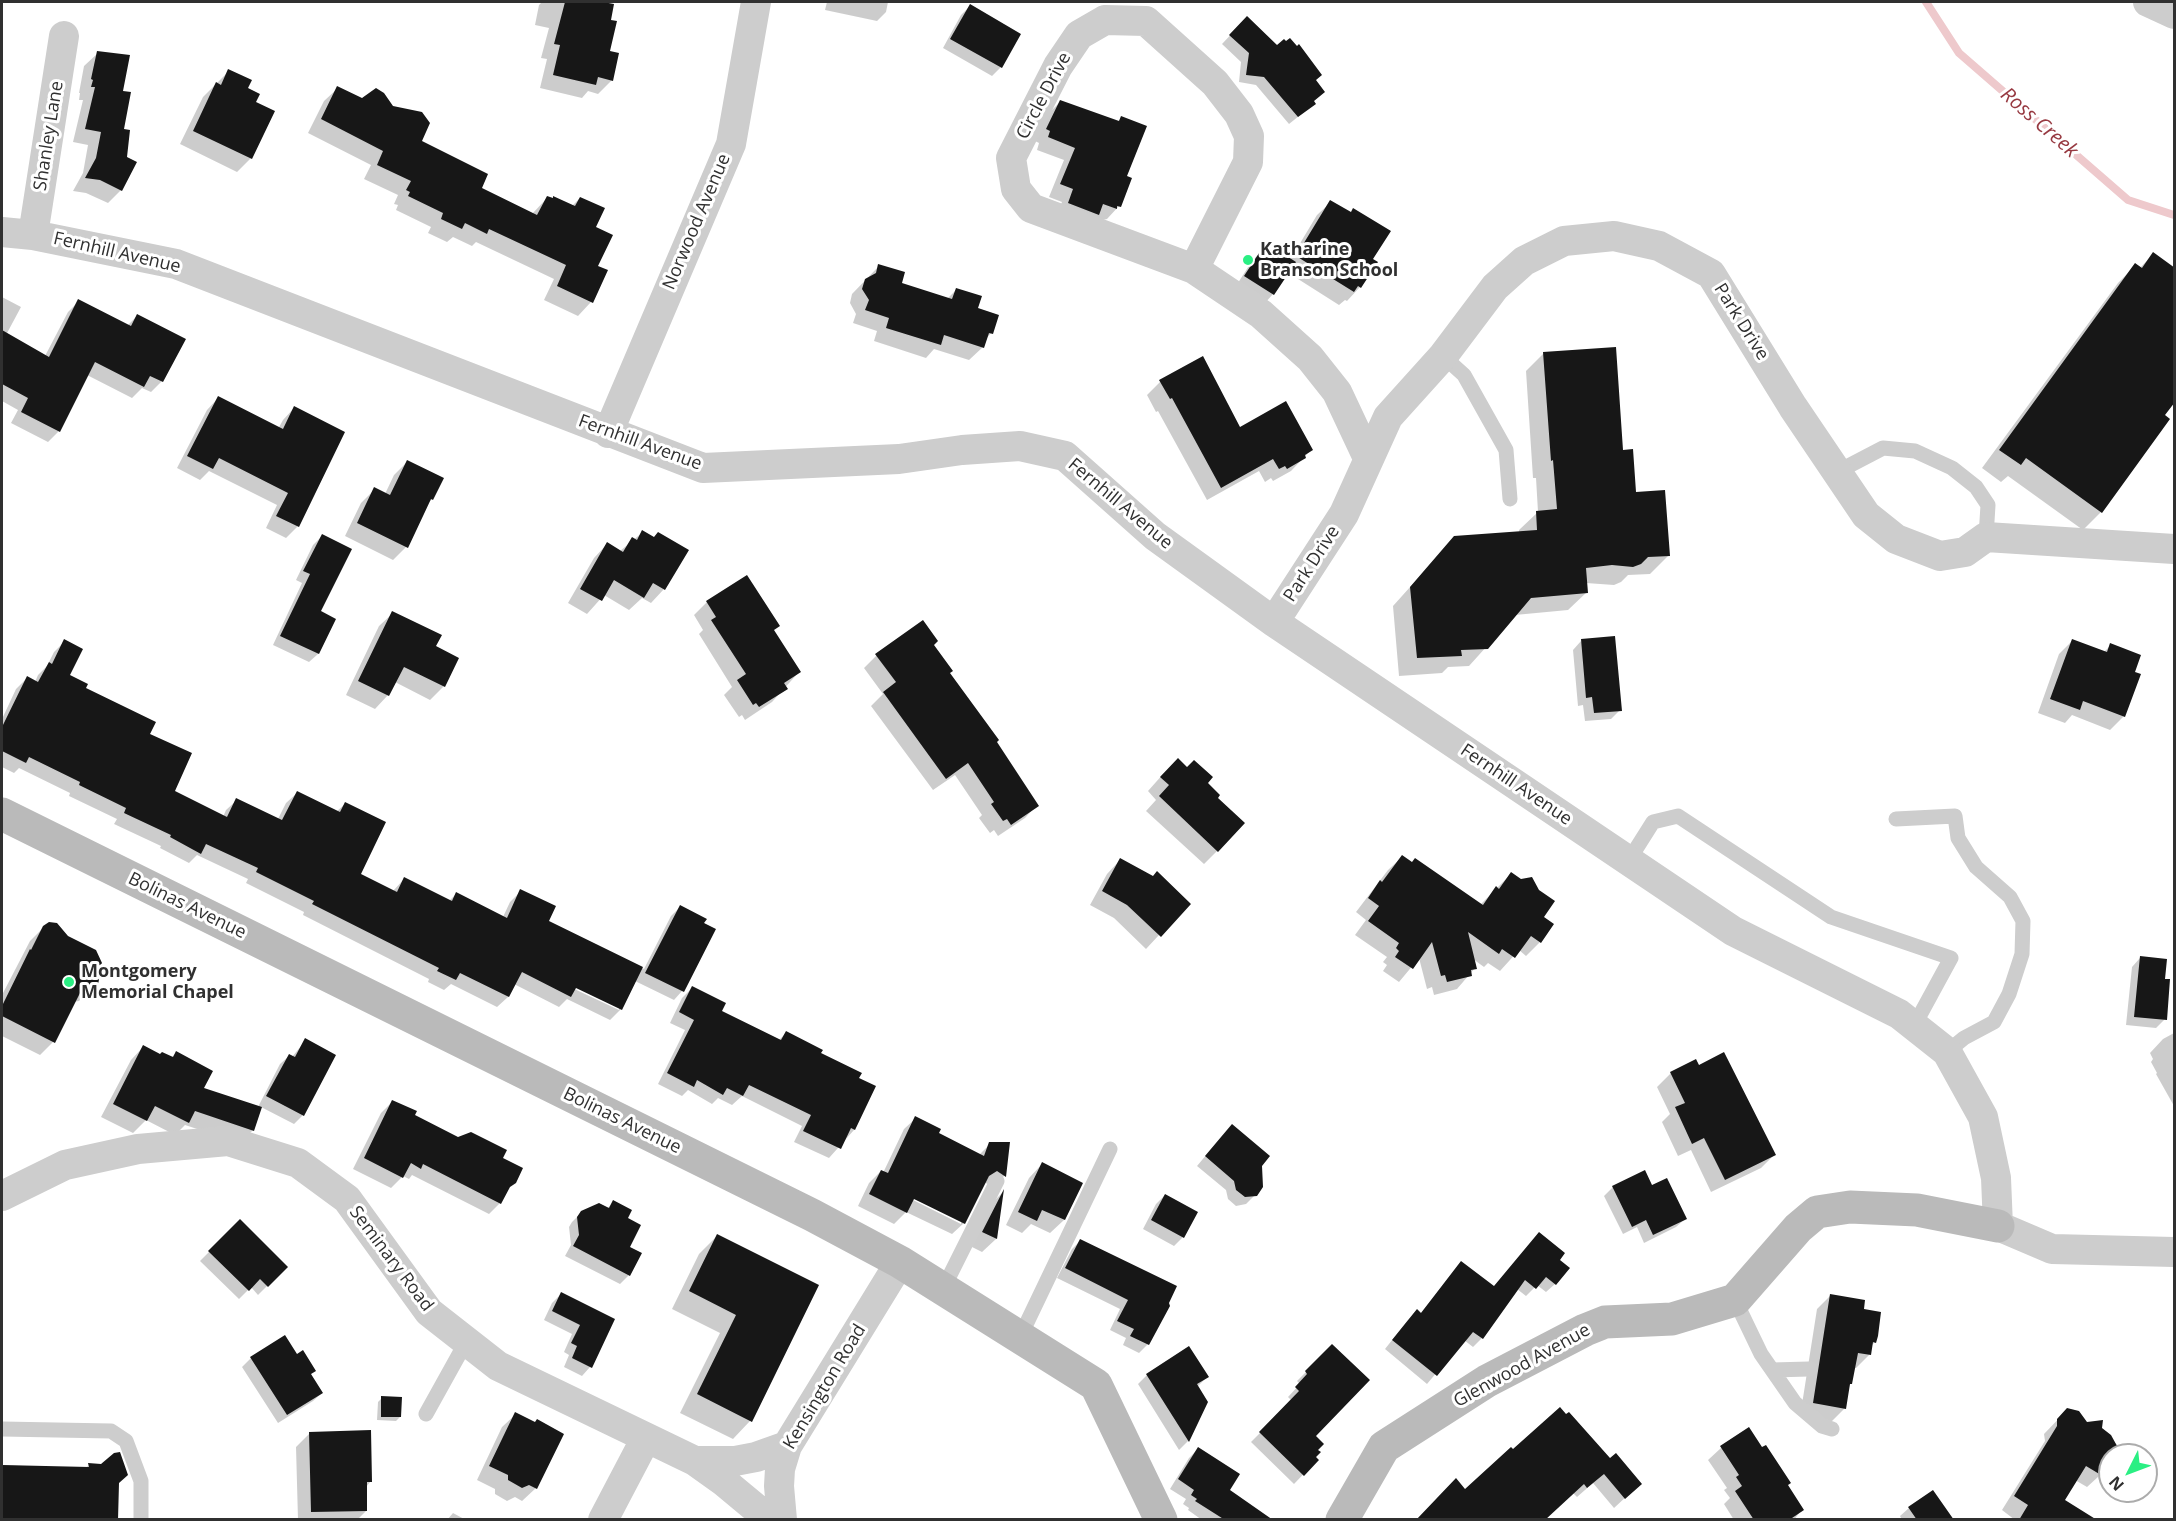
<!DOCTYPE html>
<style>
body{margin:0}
#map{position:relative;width:2176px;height:1521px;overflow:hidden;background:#fff;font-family:"Open Sans",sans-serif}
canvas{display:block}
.frame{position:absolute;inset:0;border:3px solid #303030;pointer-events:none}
.north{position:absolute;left:2098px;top:1443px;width:60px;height:60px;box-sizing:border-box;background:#fff;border:2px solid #acacac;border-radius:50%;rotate:228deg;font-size:16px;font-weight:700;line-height:24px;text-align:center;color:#303030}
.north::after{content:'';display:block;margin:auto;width:21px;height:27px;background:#2aef83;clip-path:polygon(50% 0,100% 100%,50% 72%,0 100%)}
</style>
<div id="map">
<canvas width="2176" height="1521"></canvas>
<div class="frame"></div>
<div class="north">N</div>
</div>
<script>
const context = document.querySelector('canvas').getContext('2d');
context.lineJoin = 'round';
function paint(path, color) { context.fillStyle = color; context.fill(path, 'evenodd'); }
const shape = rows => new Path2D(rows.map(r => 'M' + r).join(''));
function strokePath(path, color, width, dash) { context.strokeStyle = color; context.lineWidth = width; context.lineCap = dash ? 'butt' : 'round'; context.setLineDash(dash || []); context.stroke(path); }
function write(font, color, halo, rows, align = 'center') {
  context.font = font + ' "Open Sans",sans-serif'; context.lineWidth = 6; context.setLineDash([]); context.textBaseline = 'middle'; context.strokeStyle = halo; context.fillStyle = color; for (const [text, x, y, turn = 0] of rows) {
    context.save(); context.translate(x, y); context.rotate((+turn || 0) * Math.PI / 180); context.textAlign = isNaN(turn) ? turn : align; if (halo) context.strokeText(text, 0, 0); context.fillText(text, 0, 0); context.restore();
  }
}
paint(shape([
 [542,2,596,2,612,5,609,21,608,52,612,80,598,94,588,91,582,98,540,88,547,59,541,58,549,28,535,25,539,5],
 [827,2,888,2,886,12,877,21,825,10],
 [970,6,1001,67,992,76,943,48,961,15],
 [1239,26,1277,47,1314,80,1314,104,1289,124,1256,85,1239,82,1241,62,1222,44],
 [98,53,122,92,121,190,108,203,86,193,73,191,83,173,88,145,73,142,83,100,79,100,80,93,79,93,84,66],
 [229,71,246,89,254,103,251,158,237,172,180,144,203,97],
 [338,88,420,142,480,189,532,214,547,198,572,206,580,198,594,228,596,267,606,271,591,302,578,316,544,300,554,279,476,242,472,246,453,237,447,242,428,233,431,227,396,210,398,205,394,204,398,195,364,179,371,165,308,133,324,101],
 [1061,101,1117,122,1122,118,1125,177,1119,206,1107,219,1103,220,1056,215,1062,202,1049,197,1064,160,1037,150,1039,143,1035,141,1048,114],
 [1331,202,1371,259,1376,262,1360,287,1347,301,1345,300,1339,305,1287,272,1273,294,1265,303,1236,286,1252,261,1261,252,1270,258,1276,251,1290,260,1317,215],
 [2153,254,2163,416,2168,419,2101,512,2083,530,2008,476,2001,482,1982,468,2118,283,2136,265,2140,268],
 [879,266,900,284,947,299,956,290,977,309,991,333,985,340,983,347,969,360,934,349,926,358,874,341,877,331,853,323,856,314,850,303,852,294],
 [2,297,21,307,6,335,45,356,68,312,79,301,127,326,137,316,162,381,151,392,142,388,132,398,87,375,59,431,48,442,11,423,18,410,2,401],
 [1544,353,1622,451,1634,494,1668,556,1650,574,1628,575,1621,582,1614,585,1586,583,1587,592,1568,610,1515,615,1469,666,1448,667,1442,673,1399,676,1393,606,1455,537,1519,533,1519,530,1538,512,1536,478,1533,478,1526,371],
 [1160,382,1239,429,1311,450,1291,471,1273,481,1271,478,1265,482,1259,471,1207,500,1158,411,1156,412,1147,395],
 [218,398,278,429,283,420,294,408,298,526,286,538,266,528,277,505,209,471,200,480,177,468,207,410],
 [408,461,432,499,427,504,406,547,393,560,345,536,361,503,375,489,385,494,394,475],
 [643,532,664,589,651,603,642,598,629,610,604,595,587,614,568,603,594,558,607,544,620,551],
 [322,536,319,612,334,619,318,654,309,662,273,645,302,583,296,580,313,545],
 [707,602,773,631,799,672,772,702,745,720,742,715,739,717,724,695,732,687,699,634,703,630,694,615],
 [393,613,434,647,444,686,430,700,395,682,388,695,375,709,346,695,379,626],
 [922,622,932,645,949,673,1037,805,1025,818,998,836,994,830,990,833,979,818,982,815,955,775,933,790,871,706,883,694,864,668,876,656],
 [65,641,68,676,148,734,173,791,223,817,226,810,237,800,278,819,286,803,297,793,336,812,345,804,359,875,393,891,404,879,449,901,456,894,503,917,510,902,521,891,547,921,644,969,671,916,680,907,714,930,682,991,674,1000,635,981,621,1009,610,1020,567,999,559,1007,514,984,508,997,497,1007,451,984,444,990,428,982,429,979,303,915,304,912,246,883,248,879,197,855,189,863,160,848,161,846,114,824,117,819,69,796,70,793,19,768,14,773,2,767,2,719,16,689,27,678,35,682,38,675,47,666,54,652],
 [570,983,619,1007,619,1010,568,986],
 [1581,641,1620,710,1611,719,1585,721,1583,705,1578,706,1573,650],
 [2072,641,2104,652,2111,645,2133,673,2124,716,2110,730,2072,715,2065,723,2038,713,2059,654],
 [1164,773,1205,783,1217,851,1204,864,1146,811,1156,800,1148,791],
 [1402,857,1480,905,1511,874,1542,917,1540,942,1526,956,1519,950,1500,971,1488,963,1484,967,1473,959,1475,968,1457,989,1434,995,1432,987,1427,989,1419,958,1399,982,1383,971,1387,965,1383,962,1387,957,1355,935,1366,920,1356,912,1388,870],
 [1120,860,1159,935,1146,949,1114,918,1090,905,1107,874],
 [44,927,97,969,96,984,79,1001,73,1002,53,1042,40,1055,2,1036,2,995,30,941],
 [2140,958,2163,980,2165,1019,2156,1028,2126,1025,2132,967],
 [692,988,720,1012,779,1040,786,1033,857,1079,874,1087,854,1130,829,1158,794,1142,802,1126,742,1096,732,1105,718,1098,712,1104,688,1090,682,1096,658,1084,685,1030,670,1023,682,998],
 [2174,1033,2174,1106,2156,1074,2157,1073,2151,1062,2153,1059,2150,1053,2163,1039],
 [306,1040,334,1056,303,1115,294,1124,261,1107,253,1130,240,1143,185,1125,175,1135,146,1120,133,1133,101,1117,131,1060,143,1047,160,1056,171,1058,177,1052,202,1089,258,1107,280,1064,289,1056,292,1057],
 [1671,1073,1774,1155,1761,1168,1711,1192,1691,1150,1678,1156,1662,1122,1670,1114,1657,1087],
 [393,1101,412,1116,501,1158,506,1191,500,1203,489,1214,412,1175,409,1179,403,1176,391,1188,353,1169,381,1113],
 [916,1118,937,1134,979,1155,990,1144,1009,1143,1004,1176,993,1187,984,1182,964,1223,952,1234,906,1212,894,1224,858,1206,869,1183,881,1171,883,1173,904,1129],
 [908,1194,961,1220,961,1224,907,1197],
 [1223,1135,1260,1165,1255,1195,1246,1204,1236,1206,1228,1199,1226,1190,1197,1166],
 [1042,1164,1081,1183,1064,1220,1050,1233,1031,1224,1022,1233,1006,1225,1029,1178],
 [1613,1187,1651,1187,1685,1219,1676,1227,1644,1243,1637,1227,1623,1234,1604,1196],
 [1002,1193,996,1239,982,1252,970,1246,991,1204],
 [1165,1195,1196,1213,1183,1237,1174,1246,1143,1229,1156,1204],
 [613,1202,626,1219,629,1275,620,1284,565,1256,571,1245,569,1227,572,1222,581,1213,607,1209],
 [240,1221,286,1267,258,1295,251,1287,239,1299,200,1261],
 [1539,1234,1558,1260,1555,1284,1546,1292,1537,1285,1526,1296,1517,1289,1482,1338,1473,1347,1464,1340,1427,1384,1385,1349,1408,1320,1420,1314,1461,1263,1493,1288],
 [717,1236,817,1286,750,1421,733,1439,680,1413,720,1333,672,1309,699,1254],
 [1081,1240,1175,1287,1148,1344,1139,1353,1123,1345,1126,1338,1110,1330,1120,1309,1057,1278,1072,1249],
 [561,1294,613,1320,590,1367,582,1376,564,1367,569,1355,564,1352,572,1334,544,1320,552,1303],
 [1830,1296,1862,1310,1875,1342,1871,1346,1870,1354,1856,1368,1854,1368,1851,1383,1848,1387,1845,1408,1831,1422,1800,1417,1817,1309],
 [1332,1346,1314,1436,1314,1457,1317,1460,1294,1484,1251,1442,1292,1401,1288,1397,1300,1384,1297,1381],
 [251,1358,310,1375,322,1393,313,1401,278,1423,242,1367],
 [1147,1375,1207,1377,1197,1387,1207,1402,1188,1441,1179,1450,1138,1384],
 [382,1398,400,1417,396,1421,377,1420,378,1402],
 [2067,1410,2086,1424,2101,1429,2121,1449,2119,1455,2110,1455,2110,1466,2087,1487,2075,1480,2063,1501,2067,1520,2015,1520,2002,1510,2045,1441,2044,1434],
 [516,1414,536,1488,522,1501,515,1497,507,1501,495,1494,495,1489,477,1480,502,1427],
 [1749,1429,1802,1509,1794,1520,1734,1520,1724,1504,1730,1498,1724,1490,1727,1488,1708,1460,1721,1448],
 [310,1433,371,1481,366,1487,366,1511,357,1520,298,1520,296,1447],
 [1198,1449,1228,1490,1270,1520,1202,1520,1188,1510,1189,1508,1183,1504,1186,1499,1170,1489,1189,1458],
 [1609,1460,1640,1484,1614,1508,1593,1483,1577,1497,1573,1493,1417,1520,1456,1480,1465,1491],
 [2,1465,85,1469,89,1465,117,1484,116,1520,2,1520],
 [1909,1508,1952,1520,1902,1520,1900,1516],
 [453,1513,466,1520,447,1520]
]), '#0003');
strokePath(shape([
 [1926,2,1959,53,2128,200,2174,215]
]), '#eec9cc', 8);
paint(shape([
 [565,2,603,2,614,4,611,20,617,21,610,51,619,53,613,81,598,77,596,85,553,75,560,45,554,44],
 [970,4,1021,34,1002,68,950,39],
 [1247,16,1277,45,1284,39,1286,41,1290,38,1297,46,1299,44,1322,75,1316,80,1325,92,1314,101,1316,104,1298,117,1264,77,1246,75,1249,53,1229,35],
 [97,51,130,55,123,91,131,92,124,129,130,130,127,157,137,162,122,191,100,180,85,178,96,158,101,132,85,129,95,87,91,87,93,80,91,79],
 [228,69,252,80,248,88,260,94,256,102,275,111,252,159,193,131,216,82,221,85],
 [337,86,362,98,376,88,384,93,393,106,422,112,430,123,422,141,488,174,482,188,537,215,547,196,553,198,553,196,575,206,580,197,605,208,596,227,613,235,598,266,608,270,593,303,557,286,566,265,489,229,487,234,465,223,462,229,441,219,443,213,408,196,410,192,406,190,411,181,377,165,383,151,321,119],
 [1060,100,1119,121,1121,116,1147,126,1127,176,1132,178,1121,207,1117,206,1117,209,1103,204,1099,215,1068,203,1073,189,1060,184,1075,148,1048,137,1050,131,1046,129],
 [1330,200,1351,212,1353,208,1391,231,1373,259,1378,262,1361,288,1358,286,1354,292,1296,256],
 [1276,249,1296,262,1274,295,1244,276,1261,250,1271,257],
 [2153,252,2175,268,2175,402,2165,415,2170,419,2102,513,2026,458,2021,465,1999,450,2135,263,2142,268],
 [878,264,905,272,902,283,952,299,956,288,982,296,978,308,999,315,993,334,989,333,984,348,944,335,941,345,886,328,889,318,865,310,869,300,862,289,865,279,876,273],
 [78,299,131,326,137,314,186,339,163,382,150,376,144,387,95,362,60,432,21,412,28,398,2,384,2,330,49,357],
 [1616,347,1623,450,1633,449,1636,492,1665,490,1670,556,1648,557,1641,564,1633,567,1612,565,1586,568,1588,593,1531,598,1488,649,1461,650,1462,656,1417,658,1410,587,1454,536,1537,530,1536,511,1557,509,1553,460,1551,461,1543,352],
 [1203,356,1240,427,1286,401,1313,450,1305,455,1306,458,1287,469,1285,466,1279,469,1273,459,1221,488,1172,398,1170,399,1159,380],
 [218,396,283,429,294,406,345,432,299,527,276,516,288,493,219,458,213,469,187,456],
 [407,460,444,478,433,500,431,499,408,548,357,523,374,487,390,495],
 [642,530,654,537,658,532,689,550,665,590,653,583,644,598,614,580,602,601,580,589,607,542,623,552,632,537,637,540],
 [322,534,352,549,321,611,336,619,319,654,280,636,310,574,303,571],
 [747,575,780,626,774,630,801,672,784,683,788,689,759,707,756,703,753,705,737,680,746,674,711,620,716,617,706,601],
 [392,611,442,635,436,646,459,658,445,687,404,667,389,696,358,681],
 [923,620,938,641,934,645,953,671,950,673,999,740,997,742,1039,806,1011,825,1007,819,1003,821,991,804,994,802,968,763,946,779,883,692,896,682,875,654],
 [1615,636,1622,711,1594,713,1592,697,1586,698,1581,639],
 [64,639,83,649,70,675,88,684,86,688,156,722,150,734,192,753,175,791,227,817,236,798,282,820,297,791,340,812,345,802,386,822,361,874,397,892,404,877,452,901,456,892,507,918,520,889,556,906,549,921,643,967,622,1010,576,988,571,997,522,972,509,997,460,973,456,980,437,971,439,968,312,904,314,901,256,872,258,868,206,844,201,854,170,837,171,835,124,813,126,808,79,785,80,782,29,757,26,763,2,751,2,727,27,676,38,682,49,662,52,664],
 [2072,639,2107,652,2110,643,2141,655,2135,672,2141,674,2125,717,2083,701,2080,710,2050,699],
 [1178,758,1187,767,1194,760,1213,777,1208,783,1220,795,1218,798,1245,823,1218,852,1159,796,1169,785,1160,777],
 [1402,855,1412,862,1415,858,1483,905,1496,886,1499,889,1511,872,1521,879,1532,877,1539,890,1555,901,1544,917,1554,924,1541,943,1531,936,1515,958,1502,949,1499,954,1468,932,1477,969,1471,970,1472,976,1447,982,1445,975,1441,976,1432,942,1413,969,1395,957,1399,951,1396,948,1399,943,1368,921,1379,906,1368,898,1380,880,1382,882],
 [1120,858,1153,876,1157,871,1191,904,1161,937,1127,905,1102,891],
 [680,905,707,919,704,923,716,929,684,992,645,973],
 [49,922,57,923,68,936,96,950,102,963,98,969,100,974,98,985,89,991,81,991,55,1043,2,1016,2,1006,30,949,31,950,43,926],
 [2140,956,2167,959,2165,979,2170,979,2167,1020,2134,1017],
 [692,986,726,1003,722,1011,781,1040,786,1031,823,1050,821,1053,862,1073,859,1078,876,1086,855,1130,851,1128,841,1149,803,1131,811,1115,749,1085,743,1096,727,1088,723,1095,697,1080,694,1087,667,1073,694,1020,679,1012],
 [305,1038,336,1055,304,1116,266,1096,289,1054,295,1057],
 [143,1045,160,1054,162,1052,173,1057,176,1051,213,1071,204,1088,262,1107,254,1131,195,1111,189,1123,155,1106,147,1121,113,1104],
 [1724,1052,1776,1155,1725,1180,1704,1138,1692,1144,1675,1107,1685,1103,1670,1072,1696,1059,1699,1065],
 [392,1100,417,1111,415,1115,458,1137,471,1132,507,1150,503,1158,523,1168,516,1183,510,1187,501,1204,423,1164,421,1169,411,1163,403,1178,364,1158],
 [915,1116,941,1129,939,1133,984,1156,989,1142,1010,1142,1006,1177,997,1171,989,1176,965,1224,914,1199,907,1213,869,1194,881,1170,888,1173],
 [1232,1124,1270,1156,1262,1166,1263,1187,1257,1196,1245,1197,1236,1190,1234,1181,1205,1156],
 [1042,1162,1083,1183,1065,1220,1042,1210,1037,1221,1018,1212],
 [1645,1170,1652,1185,1667,1178,1687,1219,1653,1235,1646,1220,1632,1227,1612,1186],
 [1004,1189,997,1239,982,1232],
 [1165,1194,1198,1212,1184,1238,1151,1220],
 [613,1200,632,1210,628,1218,641,1225,630,1247,642,1253,630,1276,573,1246,579,1235,577,1217,581,1211,599,1203,609,1208],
 [240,1219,288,1267,268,1287,260,1279,249,1291,208,1251],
 [1539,1232,1565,1253,1560,1260,1570,1268,1556,1285,1546,1277,1536,1289,1525,1280,1483,1339,1473,1332,1437,1376,1392,1340,1417,1309,1421,1313,1461,1261,1494,1286],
 [717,1234,819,1285,752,1422,697,1394,736,1315,689,1291],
 [1080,1239,1177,1286,1169,1303,1170,1306,1149,1345,1130,1336,1134,1329,1117,1321,1128,1300,1065,1268],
 [561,1292,615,1319,592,1368,572,1358,577,1346,571,1343,580,1325,552,1311],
 [1830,1294,1865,1300,1864,1309,1881,1312,1878,1336,1876,1343,1873,1342,1871,1355,1858,1353,1852,1384,1850,1384,1846,1409,1813,1403],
 [285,1335,297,1354,303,1350,316,1371,311,1374,323,1393,287,1415,250,1357],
 [1332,1344,1370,1380,1316,1436,1324,1444,1318,1450,1321,1452,1316,1457,1319,1460,1304,1476,1259,1432,1299,1391,1295,1387,1307,1374,1305,1371],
 [1189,1346,1209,1377,1197,1384,1208,1402,1189,1442,1146,1374],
 [381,1396,402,1397,401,1417,381,1417],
 [1560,1407,1566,1414,1569,1412,1610,1458,1616,1453,1642,1484,1625,1499,1604,1474,1587,1488,1584,1484,1545,1520,1416,1520,1456,1478,1465,1489,1511,1447,1513,1449],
 [2067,1408,2079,1411,2087,1422,2103,1420,2102,1428,2111,1435,2122,1455,2110,1455,2110,1460,2101,1475,2086,1466,2065,1500,2097,1520,2019,1520,2028,1505,2014,1496,2057,1426,2057,1419],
 [515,1412,535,1422,537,1419,564,1434,537,1489,529,1485,522,1488,508,1480,508,1475,489,1466],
 [1749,1427,1762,1447,1766,1445,1791,1483,1788,1485,1804,1510,1789,1520,1754,1520,1735,1491,1742,1486,1736,1477,1739,1475,1720,1446],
 [371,1430,372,1482,367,1482,367,1511,311,1512,309,1432],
 [1198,1447,1240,1474,1230,1490,1273,1520,1225,1520,1195,1501,1197,1499,1191,1495,1194,1490,1178,1479],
 [120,1452,128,1475,119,1483,118,1520,2,1518,2,1465,89,1467,88,1463,101,1464,114,1453],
 [1933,1490,1954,1520,1917,1520,1908,1507]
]), '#171717');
strokePath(shape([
 [1443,356,1464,375,1506,450,1510,499],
 [1837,472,1883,448,1915,451,1952,468,1976,487,1988,505,1986,537],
 [1896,819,1955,816,1958,838,1976,867,2010,897,2023,921,2022,954,2009,994,1994,1022,1964,1038,1947,1052],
 [1629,860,1653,822,1678,816,1831,917,1951,958,1914,1026],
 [943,1289,997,1181],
 [1735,1300,1761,1354,1795,1403,1822,1426,1832,1429],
 [1020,1337,1110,1149],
 [1772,1370,1809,1369],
 [426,1414,466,1342],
 [2,1429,111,1431,126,1441,141,1481,141,1520]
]), '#cdcdcd', 15);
strokePath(shape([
 [2148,2,2174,14],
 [1105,20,1146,21,1215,83,1239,114,1249,136,1248,162,1194,269,1031,208,1016,189,1011,158,1058,66,1079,35,1105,20],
 [2,232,33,235,176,264,703,468,899,459,962,450,1020,446,1065,456,1155,536,1274,622,1733,931,1899,1014,1947,1052,1983,1117,1996,1178,1998,1226,2052,1249,2174,1252],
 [33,235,64,36],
 [1194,269,1261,314,1310,358,1337,392,1368,458],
 [608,433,731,144,756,2],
 [1274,622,1344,514,1388,417,1443,356,1495,287,1524,261,1564,241,1614,236,1659,246,1711,274,1793,407,1866,515,1896,539,1940,556,1965,552,1986,537,2174,549],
 [2,1196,65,1165,138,1149,228,1141,298,1163,347,1199,429,1312,498,1366,695,1461,723,1481,770,1520],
 [695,1461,735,1461,756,1457,787,1446],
 [603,1520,646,1438],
 [782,1520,779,1486,780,1469,787,1446,900,1262]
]), '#cdcdcd', 30);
strokePath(shape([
 [2,814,812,1215,900,1262,1096,1385,1161,1520],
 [1342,1520,1384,1447,1487,1381,1585,1330,1605,1322,1672,1319,1735,1300,1798,1228,1817,1212,1850,1207,1917,1210,1998,1226]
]), '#bababa', 33);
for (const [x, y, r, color] of [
 [1248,260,6,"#2aef83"],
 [69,982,6,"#2aef83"]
]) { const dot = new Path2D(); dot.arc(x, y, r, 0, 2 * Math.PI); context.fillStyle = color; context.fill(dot); strokePath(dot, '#fff', 2); }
write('18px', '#303030', '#fff', [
 ["Circle Drive",1044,96,-62],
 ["Shanley Lane",49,136,-81],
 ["Norwood Avenue",697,222,-67],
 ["Fernhill Avenue",117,253,13],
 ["Park Drive",1741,322,58],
 ["Fernhill Avenue",640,443,20],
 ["Fernhill Avenue",1120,504,40],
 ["Park Drive",1312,564,-57],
 ["Fernhill Avenue",1516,785,34],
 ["Bolinas Avenue",187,906,26],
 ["Bolinas Avenue",622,1121,26],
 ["Seminary Road",391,1259,53],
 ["Glenwood Avenue",1522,1366,-29],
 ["Kensington Road",825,1387,-59]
]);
write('bold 18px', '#303030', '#fff', [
 ["Katharine",1260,250],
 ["Branson School",1260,271],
 ["Montgomery",81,972],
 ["Memorial Chapel",81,993]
], 'left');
write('italic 20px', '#973941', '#fff', [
 ["Ross Creek",2039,123,41]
]);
</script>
